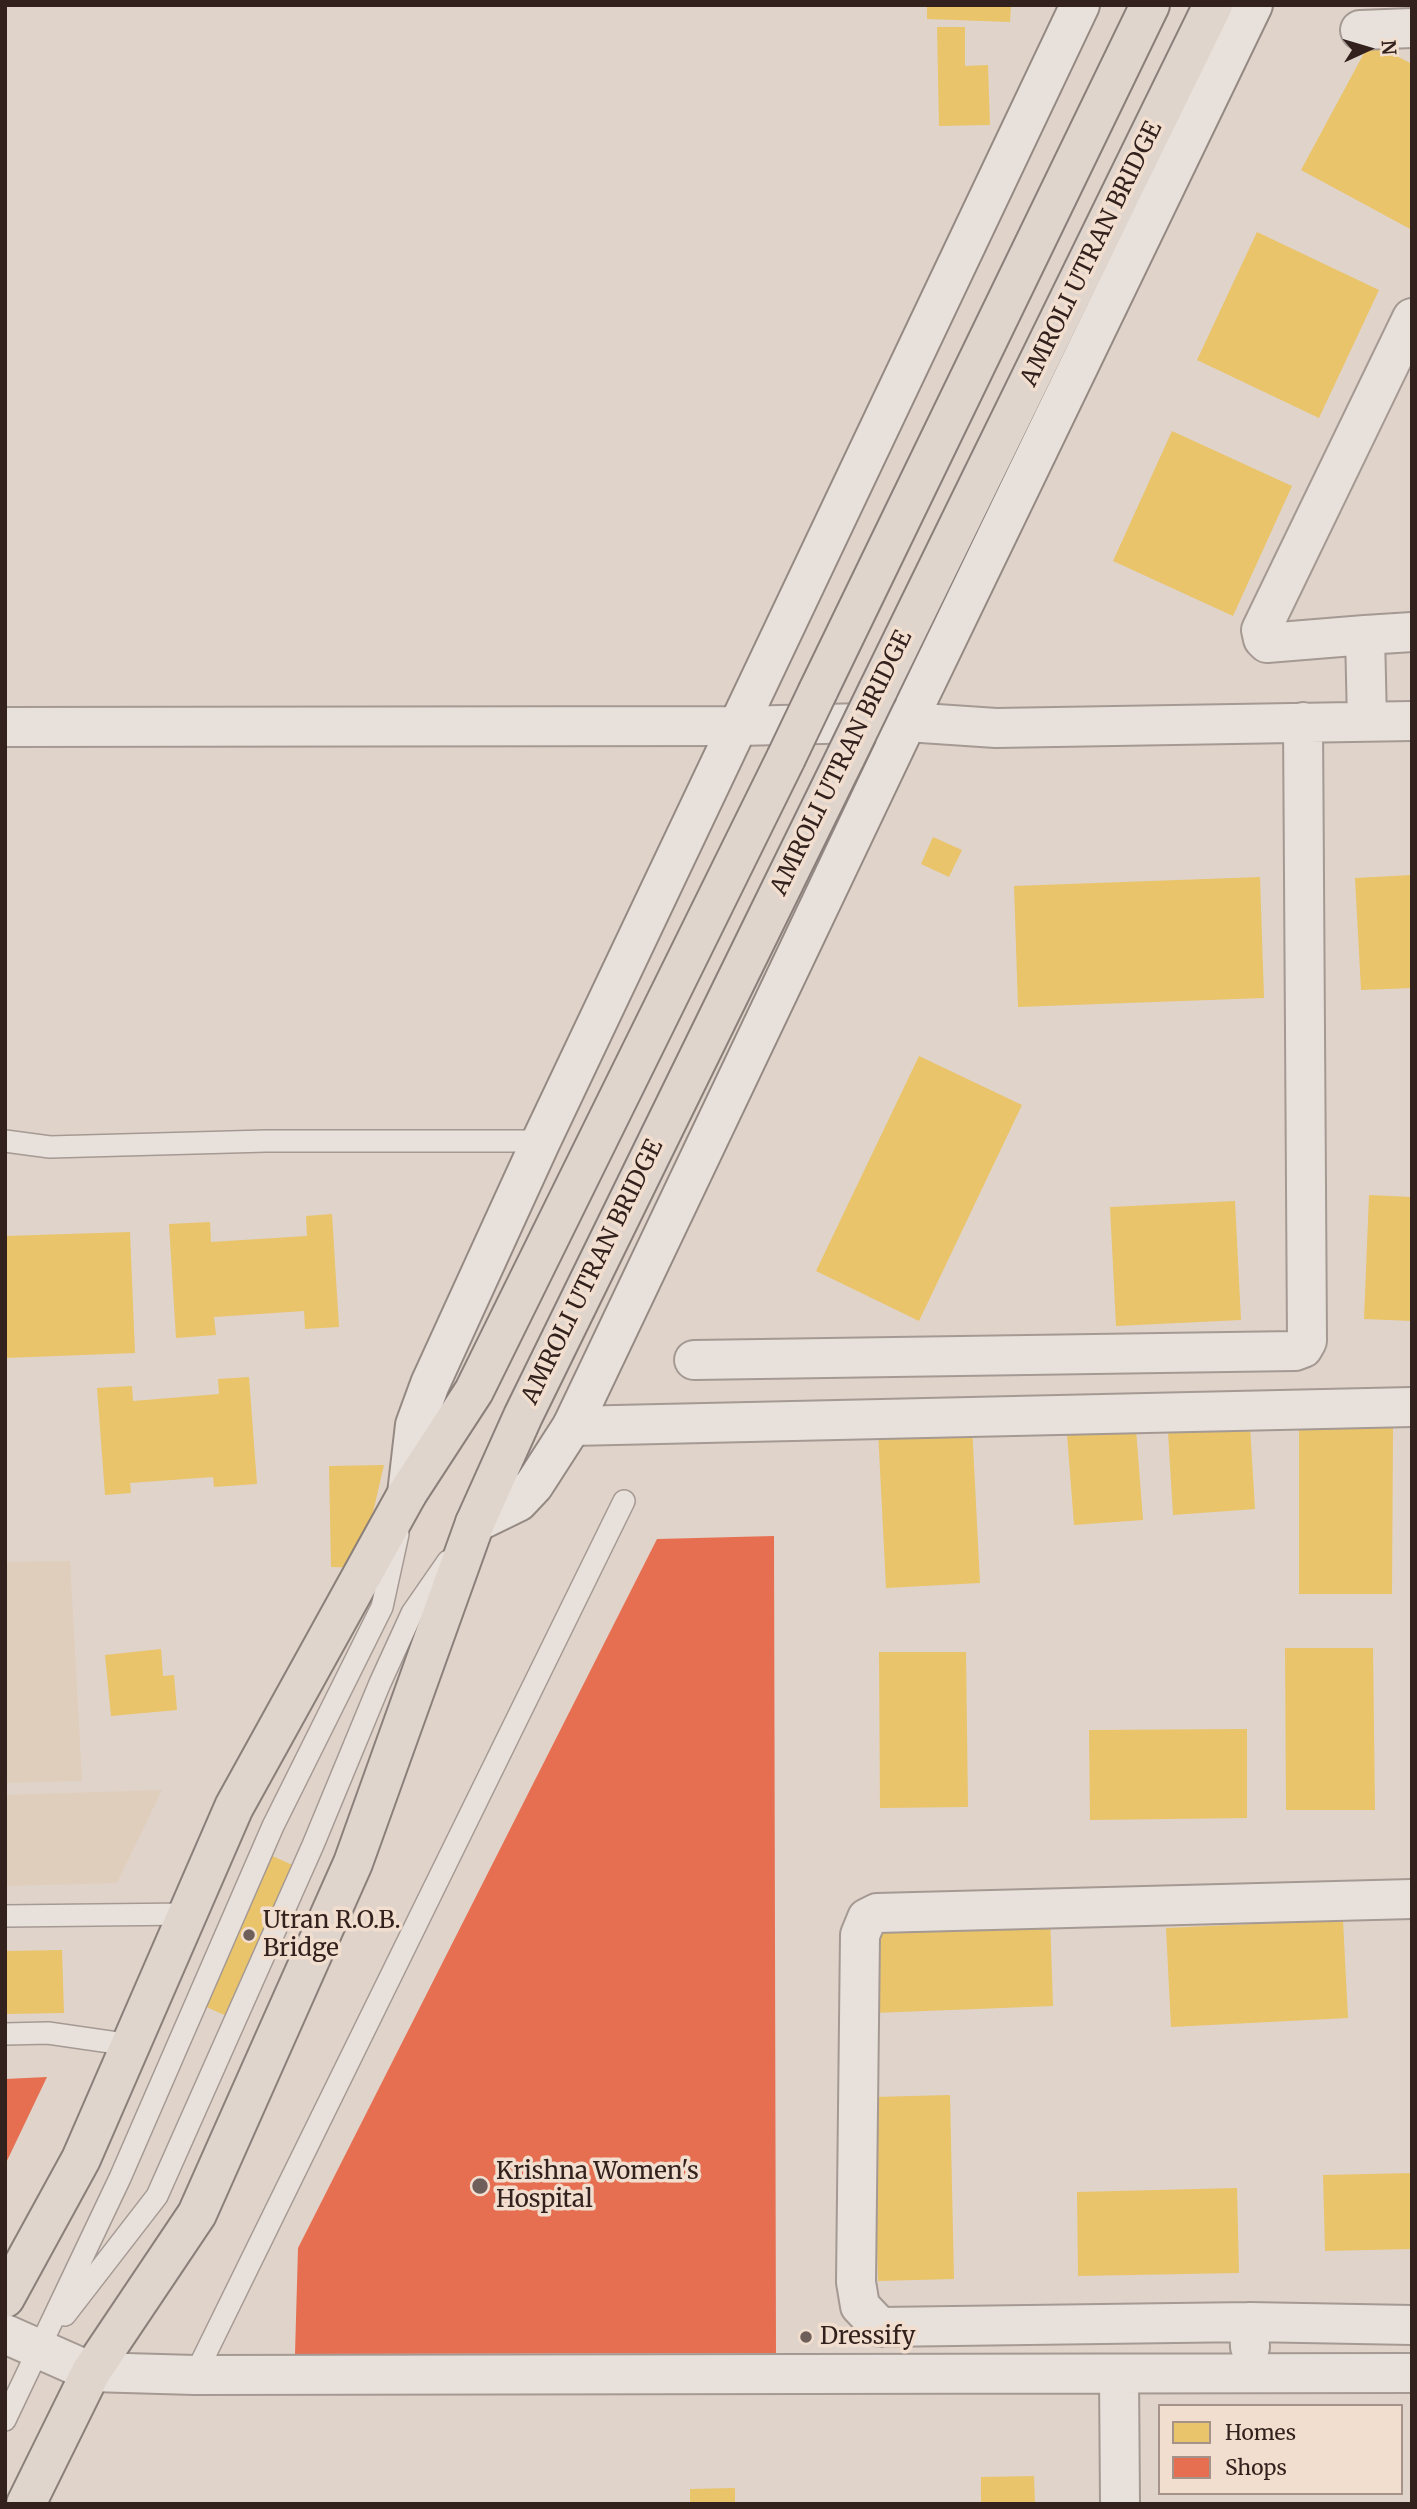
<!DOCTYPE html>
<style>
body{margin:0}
#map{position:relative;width:1417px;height:2509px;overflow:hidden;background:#e0d3ca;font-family:Merriweather,serif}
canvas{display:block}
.frame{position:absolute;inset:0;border:7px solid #32211d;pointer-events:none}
.legend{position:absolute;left:1158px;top:2404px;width:245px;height:91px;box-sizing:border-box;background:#f2decf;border:2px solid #a59288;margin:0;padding:9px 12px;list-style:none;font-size:21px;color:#32211d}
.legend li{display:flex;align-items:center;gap:14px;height:35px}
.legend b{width:35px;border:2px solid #a59288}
.north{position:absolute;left:1333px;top:14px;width:70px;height:70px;-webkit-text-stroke:5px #f2decf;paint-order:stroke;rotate:86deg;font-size:19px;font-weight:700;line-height:28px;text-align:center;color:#32211d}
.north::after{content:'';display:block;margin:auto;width:24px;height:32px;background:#32211d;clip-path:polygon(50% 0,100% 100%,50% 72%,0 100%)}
</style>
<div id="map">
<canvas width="1417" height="2509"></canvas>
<div class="frame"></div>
<ul class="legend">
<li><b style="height:19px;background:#e9c46a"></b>Homes</li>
<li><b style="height:19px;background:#e76f51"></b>Shops</li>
</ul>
<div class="north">N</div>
</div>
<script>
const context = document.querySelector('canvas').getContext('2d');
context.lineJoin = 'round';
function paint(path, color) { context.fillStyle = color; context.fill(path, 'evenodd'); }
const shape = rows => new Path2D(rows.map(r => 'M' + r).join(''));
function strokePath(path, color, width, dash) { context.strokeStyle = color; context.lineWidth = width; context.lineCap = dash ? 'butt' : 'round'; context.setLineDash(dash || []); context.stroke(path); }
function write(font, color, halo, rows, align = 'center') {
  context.font = font + ' Merriweather,serif'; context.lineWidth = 7; context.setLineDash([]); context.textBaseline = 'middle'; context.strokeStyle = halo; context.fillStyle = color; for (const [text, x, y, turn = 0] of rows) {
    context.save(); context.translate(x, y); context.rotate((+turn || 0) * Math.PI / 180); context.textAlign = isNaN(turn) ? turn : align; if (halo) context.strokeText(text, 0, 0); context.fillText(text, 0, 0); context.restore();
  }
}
paint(shape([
 [70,1561,82,1781,5,1783,5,1562],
 [162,1790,117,1883,5,1886,5,1795]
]), '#dfcebb');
paint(shape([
 [927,5,1011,5,1010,22,927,19],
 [937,27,965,27,965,66,988,65,990,125,939,126],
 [1370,42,1412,64,1412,230,1301,170],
 [1257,232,1379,290,1319,418,1197,360],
 [1172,431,1292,486,1233,616,1113,561],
 [933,837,962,850,949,877,921,864],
 [1412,875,1412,988,1361,990,1355,878],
 [1260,877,1264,998,1018,1007,1014,886],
 [919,1056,1022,1105,919,1321,816,1271],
 [1369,1195,1412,1197,1412,1321,1364,1319],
 [1235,1201,1241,1320,1116,1326,1110,1207],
 [332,1214,339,1327,305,1329,304,1311,214,1317,216,1335,176,1338,169,1224,210,1222,211,1242,307,1236,306,1216],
 [130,1232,135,1353,5,1358,5,1236],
 [249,1377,257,1484,214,1487,213,1477,130,1483,131,1493,105,1495,97,1388,132,1386,133,1401,219,1394,218,1379],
 [972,1425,980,1583,886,1588,878,1430],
 [1250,1427,1255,1509,1173,1515,1168,1432],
 [1299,1428,1393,1428,1392,1594,1299,1594],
 [1136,1429,1143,1520,1074,1525,1067,1434],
 [384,1465,360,1568,331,1567,329,1466],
 [1285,1648,1373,1648,1375,1810,1286,1810],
 [161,1649,163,1676,174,1675,177,1710,111,1716,105,1655],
 [879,1652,966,1652,968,1807,880,1808],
 [1247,1729,1247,1818,1090,1820,1089,1730],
 [268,1854,297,1867,231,2018,202,2005],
 [1050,1916,1053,2006,874,2013,871,1922],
 [1343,1920,1348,2018,1171,2027,1166,1928],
 [62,1950,64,2013,5,2014,5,1951],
 [950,2095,954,2279,878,2281,873,2097],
 [1412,2173,1412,2249,1325,2251,1323,2175],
 [1237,2188,1239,2273,1078,2276,1077,2192],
 [1034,2476,1035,2504,981,2504,981,2477],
 [735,2488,735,2504,690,2504,690,2489]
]), '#e9c46a');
paint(shape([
 [774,1536,776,2353,295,2354,298,2248,657,1539],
 [47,2077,5,2165,5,2079]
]), '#e76f51');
const service = shape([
 [5,1141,50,1147,266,1141,541,1141],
 [5,1916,189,1914],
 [5,2034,48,2033,131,2045],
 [65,2315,157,2196,313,1845,380,1683,412,1613,448,1561],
 [195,2375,624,1501],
 [5,2420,120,2178,273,1826,382,1607,398,1534]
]);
const minor = shape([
 [1360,30,1412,28],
 [1365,635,1412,632],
 [1367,721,1365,635,1267,643,1263,639,1261,630,1412,318],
 [5,727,738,726,907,722,996,728,1412,721],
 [694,1360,1295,1351,1303,1348,1307,1341,1303,722],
 [572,1426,1412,1407],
 [1249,2322,880,2327,860,2306,856,2282,860,1935,867,1918,877,1913,1412,1899],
 [5,2334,91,2372,195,2375,1412,2373],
 [1250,2347,1249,2322,1412,2325],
 [1119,2374,1120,2504]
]);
const secondary = shape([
 [407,1494,415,1425,430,1384,541,1141,1080,5],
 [475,1523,518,1502,534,1485,572,1426,907,722,1253,5]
]);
const primary = shape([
 [878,690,1213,5],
 [818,691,1150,5],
 [5,2298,81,2159,234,1807,407,1494,474,1391,786,758],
 [26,2504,91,2372,197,2214,353,1863,475,1523,523,1416,846,756]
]);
strokePath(service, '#a59993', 24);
strokePath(minor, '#a59993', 42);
strokePath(secondary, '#958983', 42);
strokePath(primary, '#8a7f7a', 42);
strokePath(service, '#e8e1db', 21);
strokePath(minor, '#e8e1db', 38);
strokePath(secondary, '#e8e1db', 38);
strokePath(primary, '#e0d5cd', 38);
const primaryBridge = shape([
 [846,756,878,690],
 [786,758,818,691]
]);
strokePath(primaryBridge, '#8a7f7a', 42, []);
strokePath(primaryBridge, '#e0d5cd', 38);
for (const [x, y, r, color] of [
 [249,1935,7,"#6f5f5a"],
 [480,2186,9,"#6f5f5a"],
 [806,2337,7,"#6f5f5a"]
]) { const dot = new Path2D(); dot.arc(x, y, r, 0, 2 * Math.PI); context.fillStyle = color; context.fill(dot); strokePath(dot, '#f2decf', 2.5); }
write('24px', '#32211d', '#f2decf', [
 ["AMROLI UTRAN BRIDGE",1092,254,-64],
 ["AMROLI UTRAN BRIDGE",842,763,-64],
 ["AMROLI UTRAN BRIDGE",593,1272,-64]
]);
write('24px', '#32211d', '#f2decf', [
 ["Utran R.O.B.",263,1921],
 ["Bridge",263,1949],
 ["Krishna Women's",496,2172],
 ["Hospital",496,2200],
 ["Dressify",820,2337]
], 'left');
</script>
